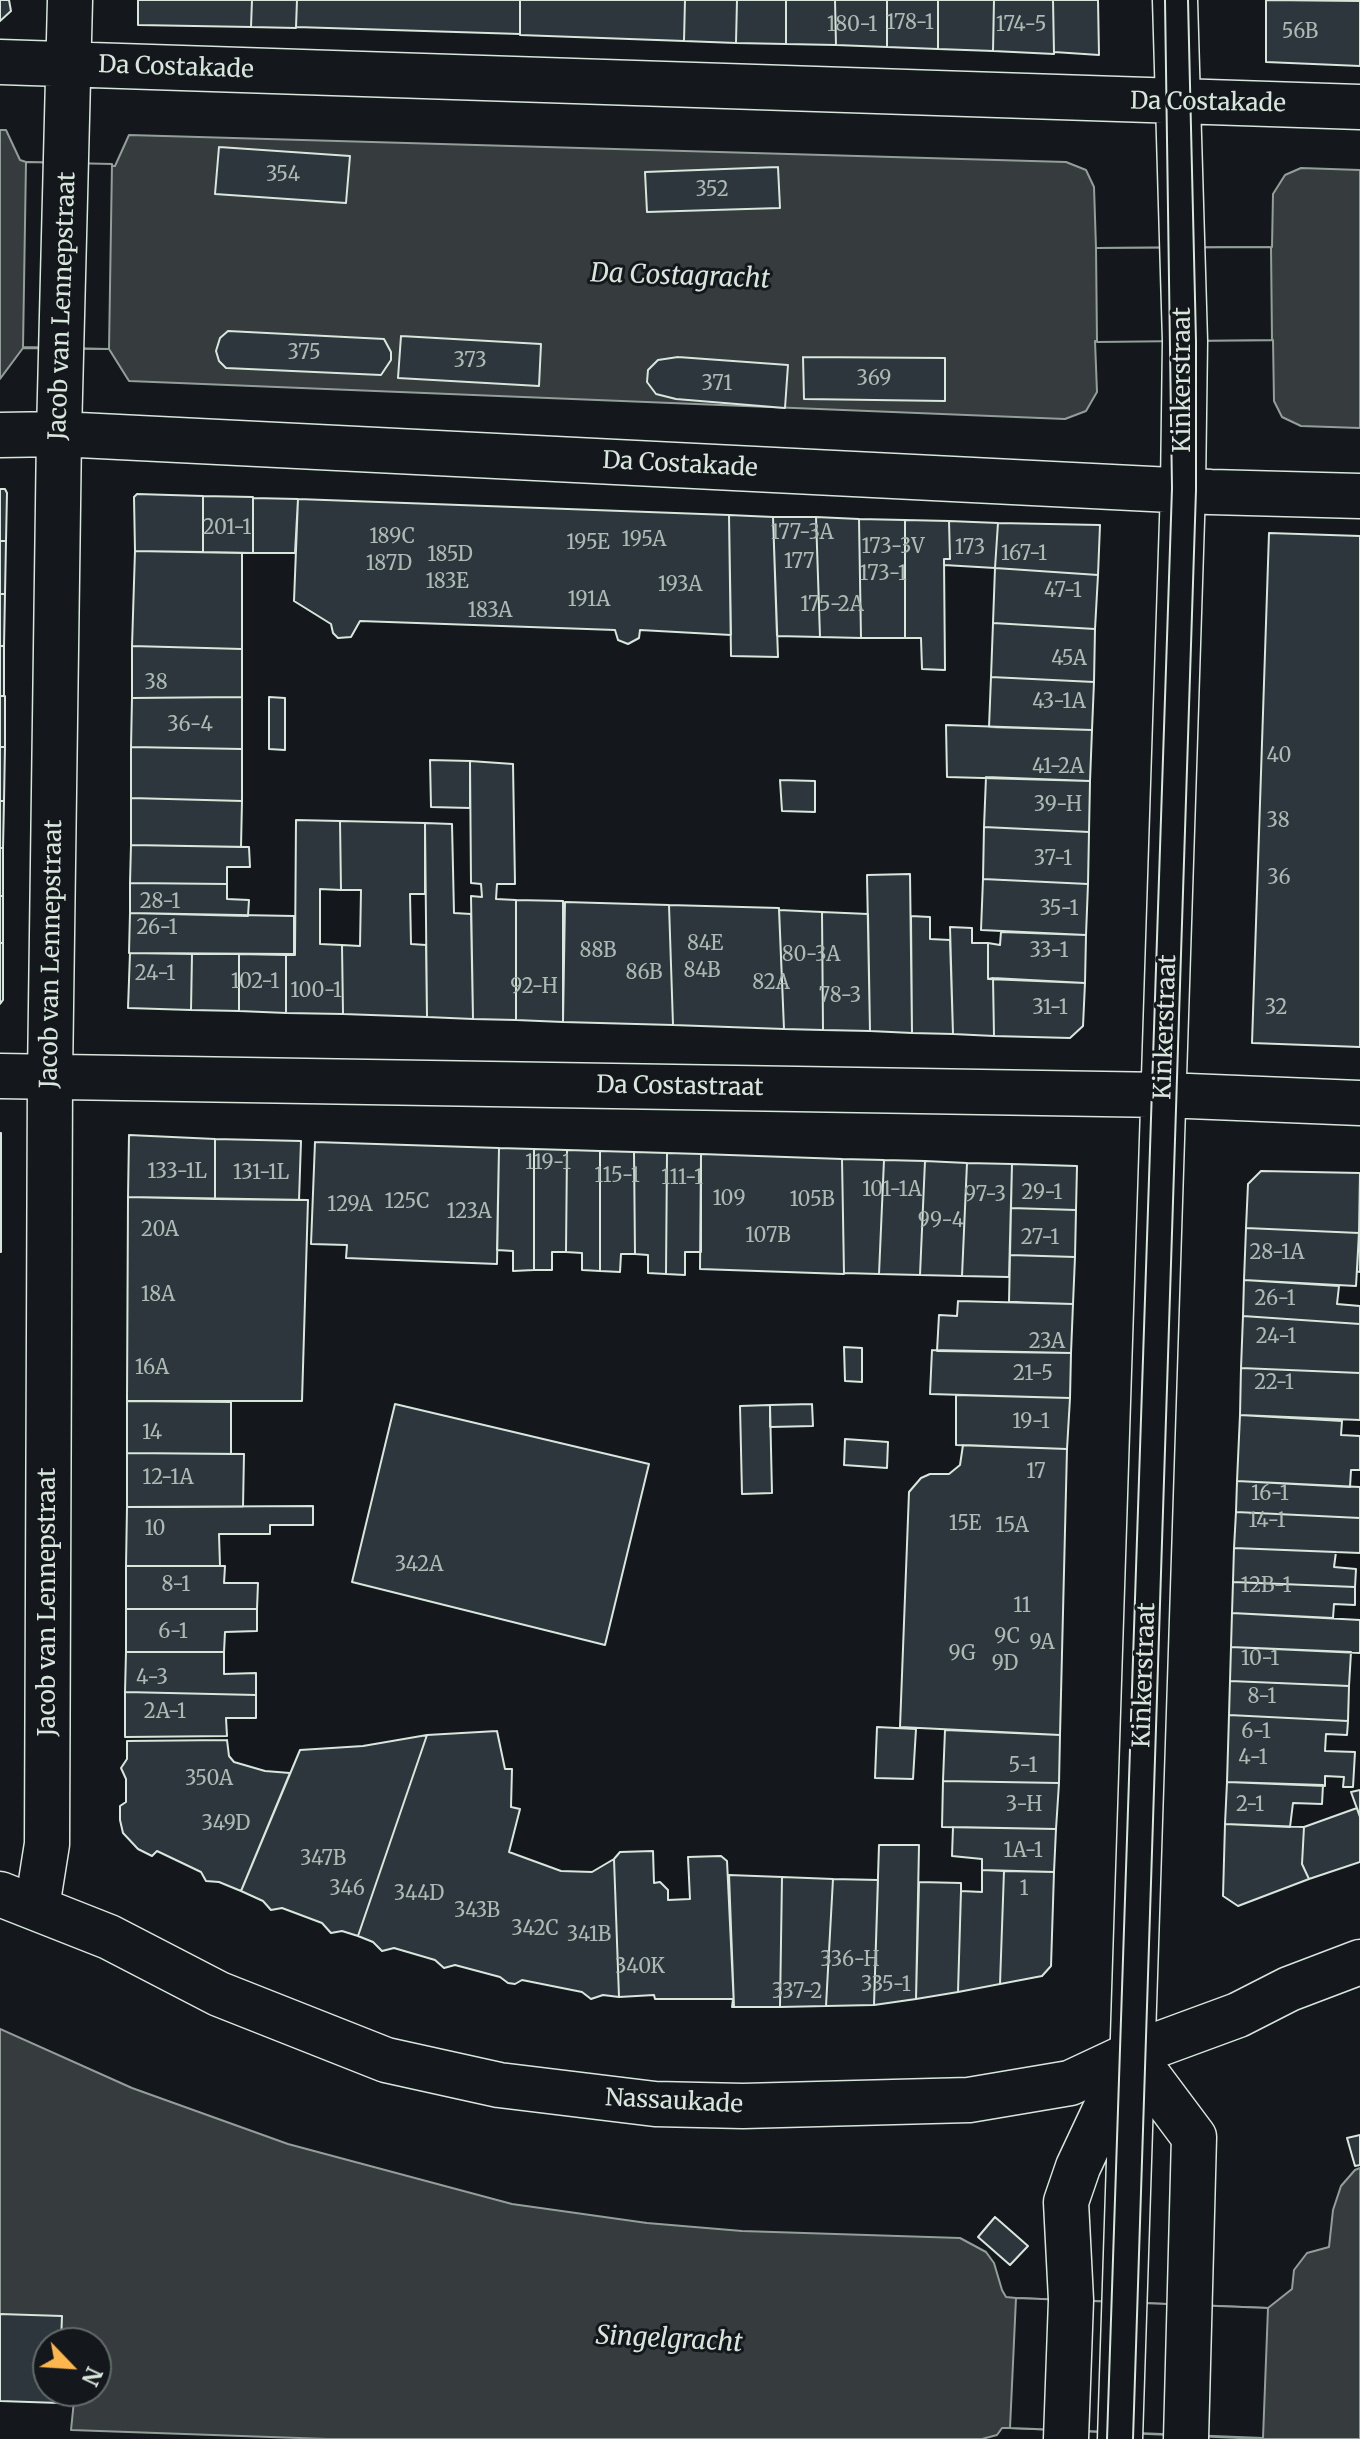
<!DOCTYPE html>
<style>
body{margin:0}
#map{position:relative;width:1360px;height:2439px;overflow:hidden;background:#14181c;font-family:Merriweather,serif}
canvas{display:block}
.north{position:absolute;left:32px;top:2327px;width:80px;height:80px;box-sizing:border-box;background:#14181c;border:2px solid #626a69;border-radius:50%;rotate:115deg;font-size:22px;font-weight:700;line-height:32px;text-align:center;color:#d8e6dc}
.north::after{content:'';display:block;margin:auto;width:28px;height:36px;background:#ffb74d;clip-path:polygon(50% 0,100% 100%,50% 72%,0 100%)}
</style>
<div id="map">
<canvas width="1360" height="2439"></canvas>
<div class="north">N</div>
</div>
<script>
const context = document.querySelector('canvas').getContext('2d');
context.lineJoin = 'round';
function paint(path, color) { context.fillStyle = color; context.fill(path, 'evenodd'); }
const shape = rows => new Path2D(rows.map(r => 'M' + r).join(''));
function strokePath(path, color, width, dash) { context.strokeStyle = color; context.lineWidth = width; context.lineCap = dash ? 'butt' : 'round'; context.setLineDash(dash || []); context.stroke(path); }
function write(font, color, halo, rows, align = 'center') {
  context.font = font + ' Merriweather,serif'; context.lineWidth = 6; context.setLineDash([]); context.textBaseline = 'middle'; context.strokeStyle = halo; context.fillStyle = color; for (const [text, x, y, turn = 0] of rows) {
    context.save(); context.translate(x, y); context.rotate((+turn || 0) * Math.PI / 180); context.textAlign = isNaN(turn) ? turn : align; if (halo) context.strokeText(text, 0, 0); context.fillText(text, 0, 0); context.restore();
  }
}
const water = shape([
 [0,130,6,130,20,160,26,162,115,166,129,135,1066,162,1086,170,1094,187,1096,248,1272,247,1273,194,1285,175,1301,168,1360,170,1360,428,1301,426,1282,417,1274,401,1273,340,1095,341,1097,392,1086,411,1065,419,129,381,109,349,23,348,0,379,0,130],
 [0,2029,132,2088,288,2144,512,2204,647,2223,742,2231,960,2238,986,2252,994,2263,1002,2290,1006,2297,1016,2298,1268,2308,1292,2289,1294,2270,1307,2253,1329,2247,1333,2210,1341,2186,1355,2170,1360,2168,1360,2439,1263,2439,1010,2428,1002,2428,997,2435,982,2439,327,2439,71,2430,75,2391,96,2391,96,2343,69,2343,50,2326,0,2314,0,2029]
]);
paint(water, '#363b3e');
strokePath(water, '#939e99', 2);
const pier = shape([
 [26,162,112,164,109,349,23,347,26,162],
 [1271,247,1272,340,1097,342,1096,248,1271,247],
 [1016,2298,1268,2308,1263,2438,1010,2428,1016,2298]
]);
paint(pier, '#14181c');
strokePath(pier, '#939e99', 2);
const building = shape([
 [0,0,9,0,11,11,0,21,0,0],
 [138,0,252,0,251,27,138,25,138,0],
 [252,0,297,0,296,28,251,27,252,0],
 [297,0,520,0,520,34,296,27,297,0],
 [520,0,685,0,684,41,520,35,520,0],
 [685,0,737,0,736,43,684,41,685,0],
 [737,0,786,0,786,44,736,43,737,0],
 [786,0,835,0,836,45,786,44,786,0],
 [835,0,887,0,887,47,836,45,835,0],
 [887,0,938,0,938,49,887,47,887,0],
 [938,0,994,0,993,51,938,49,938,0],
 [994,0,1053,0,1054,54,993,51,994,0],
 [1053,0,1098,0,1099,55,1054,52,1053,0],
 [1266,0,1360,1,1360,66,1266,62,1266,0],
 [219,147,350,156,346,203,215,194,219,147],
 [778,167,780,208,647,212,645,172,778,167],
 [228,331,384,339,391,352,391,360,381,375,226,368,219,361,216,351,220,338,228,331],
 [401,336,541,344,539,386,398,378,401,336],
 [678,357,788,365,785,408,676,399,656,394,647,382,648,370,658,360,678,357],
 [803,357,945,358,945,401,804,399,803,357],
 [0,489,5,489,7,493,6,541,0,541,0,489],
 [137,494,203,496,203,552,135,551,134,497,137,494],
 [203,496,253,497,253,553,203,552,203,496],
 [253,498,298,499,295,553,253,553,253,498],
 [298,499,729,515,731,635,640,630,639,638,628,644,618,640,615,630,360,621,351,637,338,638,333,633,331,624,294,601,298,499],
 [729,515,773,517,778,657,731,656,729,515],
 [773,517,816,517,820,637,777,636,773,517],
 [816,517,859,519,861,638,820,637,816,517],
 [859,519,905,520,905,638,861,638,859,519],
 [905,520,949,521,950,559,944,559,945,670,922,669,921,638,905,638,905,520],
 [949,521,998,523,995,568,944,565,944,559,950,559,949,521],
 [998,523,1100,525,1098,575,995,568,998,523],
 [1269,533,1360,536,1360,1047,1252,1043,1269,533],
 [0,541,6,541,5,594,0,594,0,541],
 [135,551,242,553,242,649,132,646,135,551],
 [995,568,1098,575,1095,629,993,623,995,568],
 [0,594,5,594,4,646,0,646,0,594],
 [993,623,1095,629,1094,682,991,677,993,623],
 [0,646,4,646,4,696,0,696,0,646],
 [132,646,242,649,242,697,132,698,132,646],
 [991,677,1094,682,1092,730,989,727,991,677],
 [0,696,5,696,5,747,0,747,0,696],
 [242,697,242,749,131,747,132,698,242,697],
 [269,697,285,698,285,750,269,749,269,697],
 [946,725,1092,730,1090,781,947,777,946,725],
 [0,747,5,747,4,801,0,801,0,747],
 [131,747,242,749,242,801,131,798,131,747],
 [430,760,470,761,470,808,431,807,430,760],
 [470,761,513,764,515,884,497,884,496,899,516,900,516,1020,473,1019,471,896,482,897,481,884,471,883,470,761],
 [986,777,1090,781,1089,832,984,827,986,777],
 [780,780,815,781,815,812,782,811,780,780],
 [131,798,242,801,241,847,131,845,131,798],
 [0,801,4,801,3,848,0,848,0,801],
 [296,820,340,821,341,890,320,889,320,944,342,945,343,1014,286,1013,286,955,295,955,296,820],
 [340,821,425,823,425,894,410,894,411,944,426,945,427,1017,343,1014,342,945,360,946,361,890,341,890,340,821],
 [425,823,452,824,454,913,471,914,473,1019,427,1017,425,823],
 [984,827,1089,832,1088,884,983,879,984,827],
 [131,845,249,847,250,867,227,867,227,884,130,883,131,845],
 [0,848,3,848,3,896,0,896,0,848],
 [910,874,912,1033,870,1031,867,875,910,874],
 [983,879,1088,884,1086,935,981,930,983,879],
 [130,883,227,884,227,899,249,900,248,916,130,913,130,883],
 [0,896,3,896,3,943,0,943,0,896],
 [516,900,563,901,563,1022,516,1020,516,900],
 [565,902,669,905,673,1025,563,1022,565,902],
 [669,905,779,908,784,1029,673,1025,669,905],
 [779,910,822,912,823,1030,784,1029,779,910],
 [822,912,868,914,870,1031,823,1030,822,912],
 [130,913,294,916,294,954,129,953,130,913],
 [911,916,930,917,930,939,950,940,953,1034,912,1033,911,916],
 [950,927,972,928,972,943,988,943,988,979,993,978,994,1036,953,1034,950,927],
 [1001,932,1086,935,1085,983,988,979,988,943,1000,945,1001,932],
 [0,943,3,943,3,1000,0,1004,0,943],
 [130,953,192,954,191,1010,128,1008,130,953],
 [192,954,239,954,239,1011,191,1010,192,954],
 [239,954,286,955,286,1013,239,1011,239,954],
 [993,978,1085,983,1083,1026,1070,1038,994,1036,993,978],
 [0,1133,1,1133,1,1197,0,1197,0,1133],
 [129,1135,215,1139,215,1199,128,1197,129,1135],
 [215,1139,301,1141,299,1200,215,1199,215,1139],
 [315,1142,499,1148,497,1264,346,1258,347,1245,311,1244,315,1142],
 [499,1148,534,1149,534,1270,513,1271,513,1251,497,1250,499,1148],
 [534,1149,567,1150,566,1252,552,1252,552,1270,534,1270,534,1149],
 [567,1150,600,1151,600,1271,582,1270,582,1253,566,1252,567,1150],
 [600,1151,634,1152,635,1254,621,1254,620,1272,600,1271,600,1151],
 [634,1152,667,1153,666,1274,648,1273,648,1255,635,1254,634,1152],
 [667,1153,701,1154,701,1252,685,1252,685,1275,666,1274,667,1153],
 [701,1154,842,1159,844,1274,700,1269,701,1154],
 [842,1159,884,1160,879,1274,844,1273,842,1159],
 [884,1160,925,1161,920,1275,879,1274,884,1160],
 [925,1161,967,1163,962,1276,920,1275,925,1161],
 [967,1163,1012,1164,1009,1277,962,1276,967,1163],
 [1012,1164,1077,1166,1076,1210,1011,1208,1012,1164],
 [1261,1171,1360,1173,1359,1233,1246,1228,1248,1184,1261,1171],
 [0,1197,1,1197,1,1252,0,1252,0,1197],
 [128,1197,308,1200,302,1401,127,1401,128,1197],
 [1011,1208,1076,1210,1075,1257,1010,1255,1011,1208],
 [1360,1212,1360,1272,1357,1271,1360,1212],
 [1246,1228,1359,1233,1356,1286,1244,1280,1246,1228],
 [1010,1255,1075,1257,1073,1304,1009,1302,1010,1255],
 [1244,1280,1339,1286,1337,1304,1360,1306,1360,1324,1243,1316,1244,1280],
 [958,1301,1073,1304,1071,1353,937,1351,939,1315,957,1316,958,1301],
 [1243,1316,1360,1324,1360,1373,1241,1368,1243,1316],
 [844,1347,862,1348,862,1382,845,1381,844,1347],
 [932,1350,1071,1353,1070,1398,930,1394,932,1350],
 [1241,1368,1360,1373,1360,1420,1240,1415,1241,1368],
 [956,1395,1070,1398,1067,1449,956,1445,956,1395],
 [127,1401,231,1402,231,1454,127,1453,127,1401],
 [395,1404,649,1464,605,1645,352,1582,395,1404],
 [812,1404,813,1426,770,1427,770,1405,812,1404],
 [770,1405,772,1493,742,1494,740,1406,770,1405],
 [1240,1415,1342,1421,1341,1435,1360,1436,1360,1470,1351,1470,1350,1487,1237,1481,1240,1415],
 [845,1439,888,1442,887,1468,844,1465,845,1439],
 [963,1445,1067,1449,1060,1735,900,1727,909,1492,921,1478,930,1474,949,1474,960,1465,963,1445],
 [127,1453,244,1454,243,1507,127,1507,127,1453],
 [1237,1481,1360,1487,1360,1518,1236,1512,1237,1481],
 [313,1506,313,1525,270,1525,270,1534,219,1534,220,1566,126,1566,127,1507,313,1506],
 [1236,1512,1360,1518,1360,1553,1234,1548,1236,1512],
 [1234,1548,1336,1552,1334,1567,1356,1569,1355,1587,1233,1582,1234,1548],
 [126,1566,225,1566,224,1583,258,1583,257,1609,126,1609,126,1566],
 [1233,1582,1355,1587,1355,1605,1334,1604,1333,1618,1232,1613,1233,1582],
 [126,1609,257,1609,257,1631,225,1632,224,1652,126,1652,126,1609],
 [1232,1613,1360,1620,1360,1653,1231,1647,1232,1613],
 [1231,1647,1351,1652,1349,1686,1230,1681,1231,1647],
 [126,1652,224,1652,224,1674,256,1673,256,1695,125,1692,126,1652],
 [1230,1681,1349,1686,1348,1721,1229,1715,1230,1681],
 [125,1692,256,1695,256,1718,226,1718,227,1736,125,1737,125,1692],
 [1229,1715,1348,1721,1347,1735,1326,1734,1325,1751,1355,1752,1353,1787,1343,1787,1344,1777,1325,1776,1325,1786,1227,1782,1229,1715],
 [877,1727,916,1729,913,1779,875,1778,877,1727],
 [945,1730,1060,1735,1059,1783,943,1781,945,1730],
 [497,1731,505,1769,512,1769,511,1807,520,1809,509,1852,561,1871,592,1872,614,1859,619,1997,603,1995,591,1999,582,1992,522,1980,515,1984,508,1983,500,1977,455,1965,444,1968,435,1960,394,1948,382,1951,373,1942,358,1936,427,1735,497,1731],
 [427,1735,358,1936,342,1931,331,1933,322,1923,282,1908,271,1910,263,1901,241,1891,300,1750,363,1746,427,1735],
 [227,1740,229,1756,234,1762,265,1771,290,1773,241,1891,219,1882,206,1881,201,1872,157,1851,152,1856,138,1849,123,1833,120,1820,120,1806,126,1802,126,1779,121,1768,127,1759,127,1741,227,1740],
 [943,1781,1059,1783,1056,1829,942,1827,943,1781],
 [1227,1782,1323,1785,1322,1804,1293,1803,1290,1827,1225,1824,1227,1782],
 [1360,1790,1360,1817,1351,1792,1360,1790],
 [1357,1808,1360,1817,1360,1862,1309,1879,1302,1864,1304,1827,1357,1808],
 [1225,1824,1304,1827,1302,1864,1309,1879,1238,1906,1223,1896,1225,1824],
 [953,1827,1056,1829,1054,1872,982,1870,982,1859,952,1856,953,1827],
 [879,1845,919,1845,916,1999,874,2005,879,1845],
 [653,1851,654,1883,660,1882,668,1890,668,1900,690,1899,688,1857,721,1856,727,1861,734,2007,732,2007,733,1999,655,1999,654,1995,619,1997,614,1859,620,1852,653,1851],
 [982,1870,1004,1871,1000,1984,958,1992,961,1891,982,1892,982,1870],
 [1004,1871,1054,1872,1051,1966,1042,1976,1000,1984,1004,1871],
 [729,1875,782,1877,780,2007,734,2007,729,1875],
 [782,1877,833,1879,826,2006,780,2007,782,1877],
 [833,1879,878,1880,874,2005,826,2006,833,1879],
 [919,1882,961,1883,961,1891,958,1992,916,1999,919,1882],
 [1360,2135,1360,2165,1355,2166,1347,2138,1360,2135],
 [995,2217,1028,2246,1010,2265,978,2237,995,2217],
 [0,2314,62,2316,61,2343,48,2343,48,2391,59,2391,59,2403,0,2401,0,2314]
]);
paint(building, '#2c363c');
strokePath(building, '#d8e6dc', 2);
const minor = shape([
 [0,62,1360,107],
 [0,435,59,434,1211,492,1360,496],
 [0,1076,1164,1095,1360,1103],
 [37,1907,47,1844,50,1077,59,434,70,0],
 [1132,2054,1194,2137,1186,2439],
 [1066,2439,1071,2300,1066,2202,1078,2167,1125,2067],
 [1120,2439,1183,489,1185,341,1175,0]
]);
const major = shape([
 [0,1894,109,1937,219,1994,386,2060,499,2085,655,2104,743,2106,969,2100,1070,2083,1132,2054,1238,2015,1289,1989,1360,1962]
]);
strokePath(minor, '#d8e6dc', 47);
strokePath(major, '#d8e6dc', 47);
strokePath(minor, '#14181c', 44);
strokePath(major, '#14181c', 44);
strokePath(shape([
 [1107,2439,1172,488,1165,0],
 [1133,2439,1196,490,1196,341,1188,0]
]), '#d8e6dc', 2);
write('20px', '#adbab4', null, [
 ["178-1",910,23],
 ["180-1",852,25],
 ["174-5",1021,25],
 ["56B",1300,32],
 ["354",283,175],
 ["352",712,190],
 ["375",304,353],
 ["373",470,361],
 ["369",874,379],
 ["371",717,384],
 ["201-1",227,528],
 ["177-3A",802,533],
 ["189C",392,537],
 ["195A",644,540],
 ["195E",588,543],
 ["173-3V",893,547],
 ["173",970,548],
 ["167-1",1024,554],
 ["185D",450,555],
 ["177",799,562],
 ["187D",389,564],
 ["173-1",883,574],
 ["183E",447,582],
 ["193A",680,585],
 ["47-1",1063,591],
 ["191A",589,600],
 ["175-2A",832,605],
 ["183A",490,611],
 ["45A",1069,659],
 ["38",156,683],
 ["43-1A",1059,702],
 ["36-4",190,725],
 ["40",1279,756],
 ["41-2A",1058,767],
 ["39-H",1058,805],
 ["38",1278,821],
 ["37-1",1053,859],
 ["36",1279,878],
 ["28-1",160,902],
 ["35-1",1059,909],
 ["26-1",157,928],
 ["84E",705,944],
 ["88B",598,951],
 ["33-1",1049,951],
 ["80-3A",811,955],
 ["84B",702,971],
 ["86B",644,973],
 ["24-1",155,974],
 ["102-1",255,982],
 ["82A",771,983],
 ["92-H",534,987],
 ["100-1",316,991],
 ["78-3",840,996],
 ["31-1",1050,1008],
 ["32",1276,1008],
 ["119-1",548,1163],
 ["133-1L",177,1172],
 ["131-1L",261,1173],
 ["115-1",617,1176],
 ["111-1",682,1178],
 ["101-1A",892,1190],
 ["29-1",1042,1193],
 ["97-3",985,1195],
 ["109",729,1199],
 ["105B",812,1200],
 ["125C",407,1202],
 ["129A",350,1205],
 ["123A",469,1212],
 ["99-4",941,1221],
 ["20A",160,1230],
 ["107B",768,1236],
 ["27-1",1040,1238],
 ["28-1A",1277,1253],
 ["18A",158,1295],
 ["26-1",1275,1299],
 ["24-1",1276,1337],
 ["23A",1047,1342],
 ["16A",152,1368],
 ["21-5",1033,1374],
 ["22-1",1274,1383],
 ["19-1",1031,1422],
 ["14",152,1433],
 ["17",1036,1472],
 ["12-1A",168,1478],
 ["16-1",1270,1494],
 ["14-1",1267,1521],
 ["15E",965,1524],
 ["15A",1012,1526],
 ["10",155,1529],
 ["342A",419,1565],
 ["8-1",176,1585],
 ["12B-1",1266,1586],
 ["11",1022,1606],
 ["6-1",173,1632],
 ["9C",1007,1637],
 ["9A",1042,1643],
 ["9G",962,1654],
 ["10-1",1260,1659],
 ["9D",1005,1664],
 ["4-3",152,1678],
 ["8-1",1262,1697],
 ["2A-1",165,1712],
 ["6-1",1256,1732],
 ["4-1",1253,1758],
 ["5-1",1023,1766],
 ["350A",209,1779],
 ["3-H",1024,1805],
 ["2-1",1250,1805],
 ["349D",226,1824],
 ["1A-1",1023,1851],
 ["347B",323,1859],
 ["346",347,1889],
 ["1",1024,1889],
 ["344D",419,1894],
 ["343B",477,1911],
 ["342C",535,1929],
 ["341B",589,1935],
 ["336-H",850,1960],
 ["340K",640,1967],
 ["335-1",886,1985],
 ["337-2",797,1992]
]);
write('24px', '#d8e6dc', '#14181c', [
 ["Da Costakade",176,68,2],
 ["Da Costakade",1208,103,1],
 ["Jacob van Lennepstraat",63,306,-88],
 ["Kinkerstraat",1183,380,-90],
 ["Da Costakade",680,465,3],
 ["Jacob van Lennepstraat",52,954,-89],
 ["Kinkerstraat",1166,1027,-88],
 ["Da Costastraat",680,1087,1],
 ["Jacob van Lennepstraat",48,1602,-90],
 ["Kinkerstraat",1145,1675,-88],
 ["Nassaukade",674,2102,3]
]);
write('italic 26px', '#d8e6dc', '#14181c', [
 ["Da Costagracht",680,277,2],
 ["Singelgracht",669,2340,3]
]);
</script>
